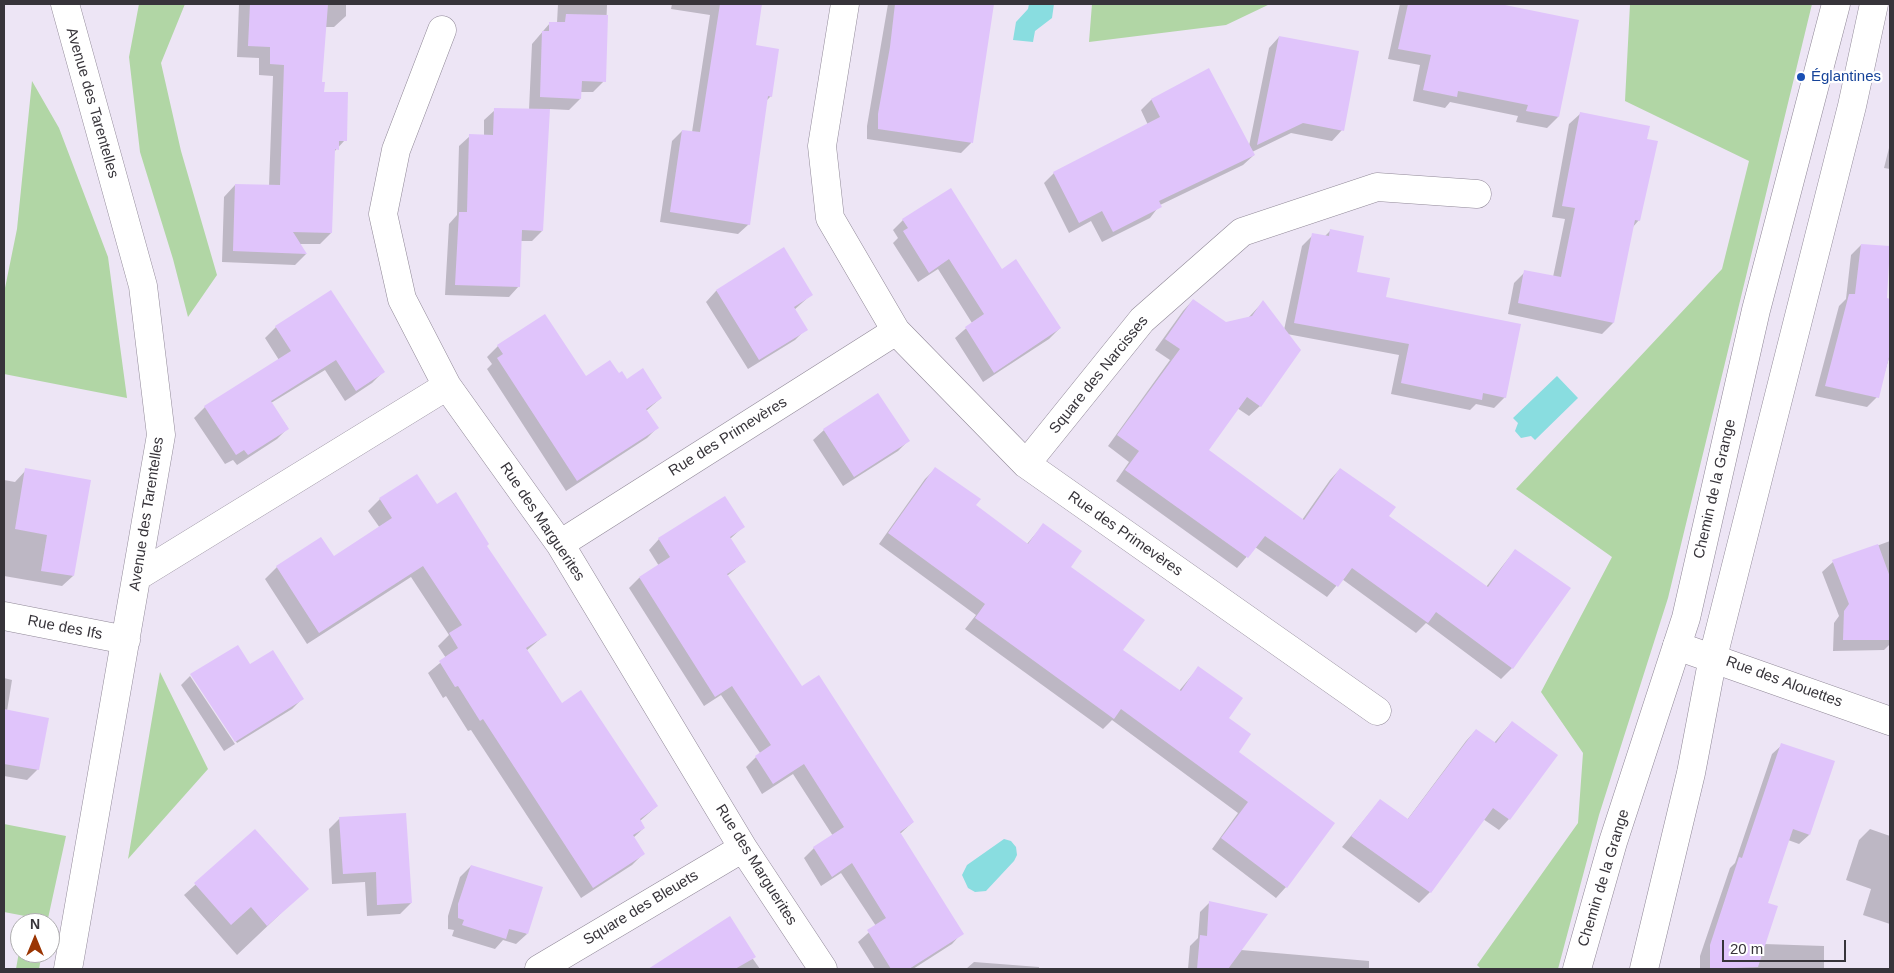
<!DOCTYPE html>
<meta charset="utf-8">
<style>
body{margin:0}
#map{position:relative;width:1894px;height:973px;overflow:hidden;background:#ede5f5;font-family:Arial,sans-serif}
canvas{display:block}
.frame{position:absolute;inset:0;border:5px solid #37343a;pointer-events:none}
.north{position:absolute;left:10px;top:913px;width:50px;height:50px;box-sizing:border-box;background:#fff;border:1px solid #afaeb0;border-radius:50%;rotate:0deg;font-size:14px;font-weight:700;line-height:20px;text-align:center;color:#37343a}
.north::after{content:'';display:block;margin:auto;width:18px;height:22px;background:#9a3503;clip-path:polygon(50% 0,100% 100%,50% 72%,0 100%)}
.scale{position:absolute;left:1722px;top:940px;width:124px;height:22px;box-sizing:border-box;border:2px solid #37343a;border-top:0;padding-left:6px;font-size:15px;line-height:18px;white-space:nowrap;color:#37343a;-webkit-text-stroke:4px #fff;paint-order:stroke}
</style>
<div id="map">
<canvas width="1894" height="973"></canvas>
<div class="frame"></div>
<div class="north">N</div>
<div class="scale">20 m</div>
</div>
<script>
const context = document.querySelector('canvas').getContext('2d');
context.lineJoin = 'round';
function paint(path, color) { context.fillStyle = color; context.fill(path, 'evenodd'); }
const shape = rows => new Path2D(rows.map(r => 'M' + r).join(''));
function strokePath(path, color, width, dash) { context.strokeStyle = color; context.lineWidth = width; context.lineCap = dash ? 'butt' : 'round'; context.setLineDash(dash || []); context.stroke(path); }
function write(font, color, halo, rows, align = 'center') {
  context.font = font + ' Arial,sans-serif'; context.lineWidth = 4.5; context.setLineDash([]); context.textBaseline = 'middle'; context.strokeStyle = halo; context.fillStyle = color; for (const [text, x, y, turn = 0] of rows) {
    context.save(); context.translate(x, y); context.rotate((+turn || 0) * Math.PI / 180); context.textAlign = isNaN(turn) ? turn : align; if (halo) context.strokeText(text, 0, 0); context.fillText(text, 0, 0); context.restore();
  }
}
paint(shape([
 [139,4,185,4,161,63,181,151,217,275,188,317,173,259,140,152,129,57],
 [1092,4,1270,4,1226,25,1089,42],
 [1630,4,1812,4,1668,598,1599,815,1558,969,1481,969,1477,965,1578,823,1583,753,1541,692,1612,557,1516,489,1722,269,1749,161,1625,101],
 [32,81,59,128,108,257,127,398,4,374,4,293,17,229],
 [160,672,208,769,128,859],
 [4,824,66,836,47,923,24,923,25,916,4,912],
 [20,946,20,953,42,953,39,969,16,969]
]), '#b1d6a5');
paint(shape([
 [1029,4,1054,4,1052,18,1035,31,1033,42,1013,40,1016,22,1028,9],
 [1557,376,1578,398,1535,440,1531,436,1521,438,1515,431,1518,423,1513,418],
 [1004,839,1011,841,1016,847,1017,855,1014,861,986,891,975,892,968,888,962,875,967,865]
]), '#89dde0');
paint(shape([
 [239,4,346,4,346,16,334,27,325,27,321,83,323,93,345,140,333,153,331,233,320,244,299,244,306,254,295,265,222,262,224,197,235,185,269,186,273,76,259,75,259,58,237,57],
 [558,4,612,4,607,5,604,81,593,92,581,92,580,99,569,110,549,109,542,231,532,241,521,241,519,286,509,297,445,295,449,224,457,215,459,146,470,136,484,136,484,120,495,110,529,110,532,44,550,23,557,23],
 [672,4,761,4,755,46,771,96,766,101,749,224,738,234,660,222,672,141,682,131,692,132,710,15,671,9],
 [888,4,993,4,971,143,961,153,867,139,867,126],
 [1400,4,1488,4,1578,21,1558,117,1547,128,1516,122,1518,116,1450,102,1445,108,1413,101,1420,65,1388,59],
 [1279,37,1342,130,1332,141,1291,133,1252,152,1254,155,1243,165,1160,205,1150,218,1102,242,1091,221,1069,233,1044,183,1054,173,1148,125,1141,110,1151,100,1209,70,1249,146,1269,48],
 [1580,114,1646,140,1639,220,1632,228,1613,323,1602,334,1508,314,1514,283,1525,272,1553,277,1565,219,1552,217,1569,124],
 [1890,144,1890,169,1884,168],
 [903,220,1060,328,1049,339,983,382,955,338,972,323,938,269,918,282,893,243,898,238,893,230],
 [1330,231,1355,273,1505,397,1494,408,1476,404,1470,410,1391,394,1399,355,1287,334,1260,406,1249,416,1237,408,1207,450,1302,520,1330,480,1340,469,1387,517,1486,587,1515,550,1512,668,1501,679,1426,623,1416,633,1342,579,1327,597,1255,547,1237,568,1116,481,1129,462,1108,446,1170,360,1155,350,1183,311,1193,300,1226,323,1248,318,1263,302,1284,330,1302,246,1313,235,1324,237],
 [1861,245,1886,299,1890,300,1890,355,1877,397,1867,407,1815,396,1839,306,1846,299,1851,255],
 [783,249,811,295,794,310,806,329,795,340,748,369,706,302,716,291],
 [545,316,585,378,619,375,661,398,646,411,657,428,647,438,566,491,487,369,492,364,487,357,498,346],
 [276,327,383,372,372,383,345,401,325,370,271,403,288,428,277,439,237,465,233,460,225,464,194,418,205,407,279,360,265,338],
 [824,430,908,441,898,451,843,486,813,440],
 [935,469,975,506,1027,544,1043,525,1121,650,1179,691,1198,668,1227,718,1237,752,1286,887,1276,898,1212,849,1238,813,1112,720,1103,729,965,629,976,615,879,544,925,479],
 [26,470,73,576,62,586,4,576,4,480,15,482],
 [380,499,437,506,485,546,545,635,526,651,561,705,657,806,640,821,644,828,633,838,643,854,632,865,581,898,471,730,468,731,446,696,443,698,428,673,446,658,438,646,449,635,411,577,307,644,265,579,277,567,334,558,380,528,368,511],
 [743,527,730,539,744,562,727,576,802,688,913,822,900,834,962,933,952,944,913,969,875,969,858,942,876,926,841,873,821,886,804,858,814,848,833,836,793,774,762,794,746,767,760,753,721,695,704,706,629,588,639,578,659,566,649,550,659,539],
 [1890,541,1890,644,1884,650,1833,651,1834,623,1839,616,1822,572,1833,562],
 [250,666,303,698,292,709,237,743,193,676,190,676],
 [190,676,235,744,224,751,181,685],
 [4,678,12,680,7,711,38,769,27,780,4,776],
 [1512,722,1556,755,1509,819,1499,830,1483,819,1430,892,1419,903,1342,847,1380,800,1407,820,1466,741,1476,730,1494,743],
 [1782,745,1809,835,1799,844,1788,840,1767,903,1764,944,1824,946,1824,969,1700,969,1700,956,1730,868,1735,863,1772,754],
 [340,818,411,903,400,914,367,916,365,882,332,884,329,829],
 [1870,829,1890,836,1890,924,1863,915,1871,889,1846,880,1859,840],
 [255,831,296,899,237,955,184,895],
 [471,866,527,934,516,944,503,940,495,949,452,936,454,930,448,929,448,916,460,877],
 [1210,902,1241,950,1369,961,1369,969,1188,969,1190,946,1198,938,1200,912],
 [753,959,760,969,669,969,665,964],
 [974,962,1039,967,1039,969,966,969]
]), '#0003');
paint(shape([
 [250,4,328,4,322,82,325,82,324,92,348,92,347,141,339,141,339,150,335,149,332,233,293,232,307,254,233,251,235,184,280,185,284,65,270,64,270,47,248,46],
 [720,4,762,4,756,45,779,49,772,97,768,96,750,225,670,212,682,130,700,132],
 [895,4,994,4,973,143,878,129,878,114,890,47],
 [1408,4,1500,4,1579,20,1559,117,1526,111,1528,105,1458,91,1457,97,1423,90,1431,55,1398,49],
 [566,14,608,15,606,82,582,81,581,99,540,97,542,31,549,31,549,22,565,22],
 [1279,36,1359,51,1344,131,1303,123,1257,145],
 [1209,68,1255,155,1159,201,1162,207,1113,232,1102,211,1079,223,1053,172,1160,117,1151,99],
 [494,108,550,109,543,231,522,230,520,287,455,285,459,212,467,212,469,134,493,135],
 [1580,112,1650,126,1647,139,1658,141,1640,221,1635,220,1614,323,1518,303,1524,270,1561,277,1575,208,1562,206],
 [951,188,1002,269,1016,259,1061,328,994,373,965,327,984,314,949,259,929,273,903,231,908,228,902,219],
 [1330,229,1364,236,1357,272,1390,278,1386,297,1521,324,1506,398,1483,393,1482,400,1401,383,1409,344,1294,323,1312,233,1329,236],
 [1861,244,1890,246,1887,298,1890,299,1890,353,1879,398,1825,386,1849,294,1855,294],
 [784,247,813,295,794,307,808,330,759,360,716,290],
 [331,290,385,372,356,391,336,360,271,401,289,429,248,455,244,450,236,455,204,406,291,351,275,326],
 [1193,299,1226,322,1252,316,1263,300,1301,350,1261,407,1247,397,1209,450,1304,520,1340,468,1396,507,1389,516,1488,587,1515,549,1571,588,1513,669,1436,612,1428,623,1352,568,1338,587,1265,536,1248,558,1125,470,1139,451,1117,435,1180,349,1165,339],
 [545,314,586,376,610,360,619,373,622,371,627,379,643,368,662,398,646,409,659,428,577,481,497,358,503,354,497,345],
 [878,393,910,441,854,477,823,429],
 [935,467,981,499,976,505,1028,544,1043,523,1082,551,1071,567,1145,620,1123,650,1181,691,1198,666,1243,698,1229,718,1251,734,1239,752,1335,823,1287,888,1221,838,1248,802,1121,709,1114,719,975,618,985,604,888,533],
 [25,468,91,480,74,576,41,571,47,535,15,529],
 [417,474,437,504,456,492,489,544,487,546,547,635,526,648,562,703,581,690,658,806,640,819,645,828,633,835,645,854,593,888,483,719,480,721,458,686,455,687,439,661,458,648,449,633,462,625,423,566,319,633,276,566,321,537,334,556,392,518,379,498],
 [725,496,745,527,730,537,746,562,727,574,802,686,819,675,914,822,900,832,964,934,909,969,891,969,867,930,886,918,852,863,832,877,813,847,844,827,804,764,773,784,755,756,771,745,732,686,715,697,639,577,670,557,658,538],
 [1878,544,1890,577,1890,640,1843,640,1844,611,1849,604,1832,560],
 [238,645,250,664,273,650,304,699,235,742,190,674],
 [4,709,49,718,39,770,4,764],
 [1512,721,1558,755,1510,820,1493,808,1431,893,1351,836,1380,799,1408,819,1476,729,1496,743],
 [1781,743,1835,761,1810,835,1793,829,1768,903,1778,906,1758,967,1710,969,1710,945,1739,857,1742,858],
 [406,813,412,903,377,905,376,872,343,874,339,817],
 [255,829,309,889,267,926,251,907,231,925,194,883],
 [471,865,543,887,528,934,509,929,506,939,462,925,464,920,458,918,458,904],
 [1209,901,1268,914,1228,969,1197,969,1200,935,1207,936],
 [730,916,756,957,735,969,648,969]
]), '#e0c4fb');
const street = shape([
 [65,4,143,286,161,435,68,969],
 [845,4,822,146,830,218,896,331,1026,464,1377,711],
 [442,30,396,150,383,214,402,299,447,386],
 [1026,464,1142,320,1242,232,1377,187,1477,194],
 [560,544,896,331],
 [138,576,447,386,560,544,743,848,823,969],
 [4,616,126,640],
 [1677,646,1890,721],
 [539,969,743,848]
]);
const secondary = shape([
 [1577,969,1613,842,1686,618,1756,310,1836,4],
 [1644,969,1691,773,1713,657,1852,106,1874,4]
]);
strokePath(street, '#908897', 29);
strokePath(secondary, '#908897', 29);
strokePath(street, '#fff', 28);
strokePath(secondary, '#fff', 28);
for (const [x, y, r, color] of [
 [1801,77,5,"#1a4fb4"]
]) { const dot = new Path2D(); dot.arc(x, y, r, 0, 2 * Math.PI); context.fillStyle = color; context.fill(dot); strokePath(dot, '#fff', 2); }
write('15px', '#164399', '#fff', [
 ["Églantines",1811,77]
], 'left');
write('15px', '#37343a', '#fff', [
 ["Avenue des Tarentelles",92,103,74],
 ["Square des Narcisses",1099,375,-51],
 ["Rue des Primevères",728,437,-32],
 ["Chemin de la Grange",1715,489,-77],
 ["Avenue des Tarentelles",147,514,-81],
 ["Rue des Marguerites",542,522,56],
 ["Rue des Primevères",1125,534,35],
 ["Rue des Ifs",65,628,11],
 ["Rue des Alouettes",1784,682,20],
 ["Rue des Marguerites",756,865,58],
 ["Chemin de la Grange",1604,878,-73],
 ["Square des Bleuets",641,908,-31]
]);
</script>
